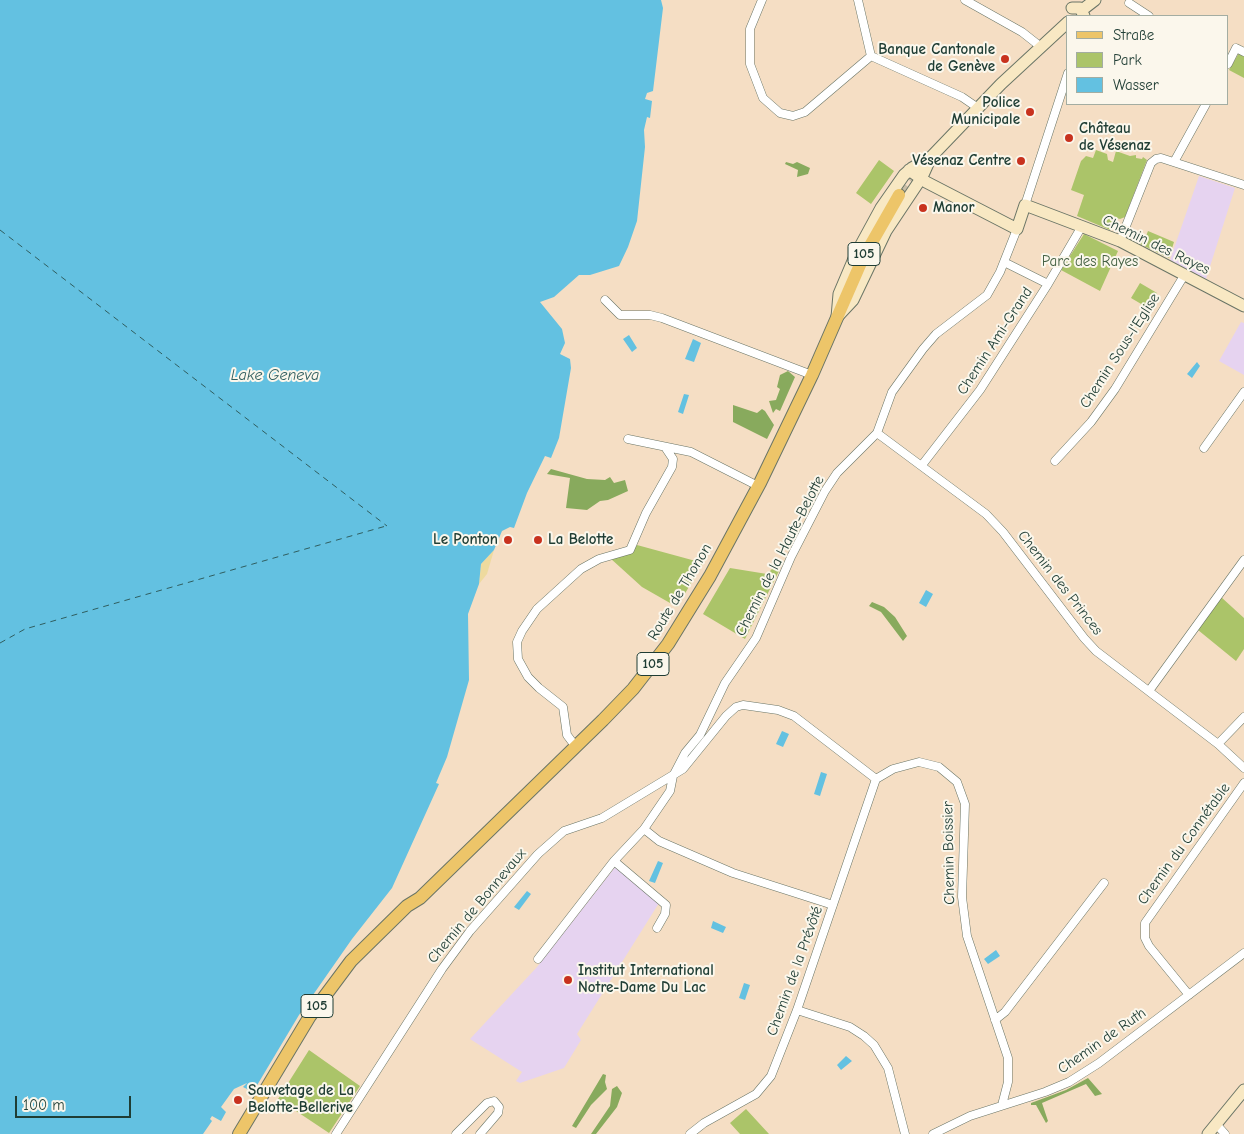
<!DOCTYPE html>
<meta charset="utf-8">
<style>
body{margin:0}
#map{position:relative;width:1244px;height:1134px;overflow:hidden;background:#f5dec4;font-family:"Comic Neue",sans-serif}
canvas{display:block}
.legend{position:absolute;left:1066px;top:15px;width:162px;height:90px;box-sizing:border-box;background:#fbf7ec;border:1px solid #a3ada2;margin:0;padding:6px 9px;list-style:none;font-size:15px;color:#1f3d34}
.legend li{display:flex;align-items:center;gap:10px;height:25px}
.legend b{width:25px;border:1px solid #a3ada2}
.scale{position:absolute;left:15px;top:1096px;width:116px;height:22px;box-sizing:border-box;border:2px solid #1f3d34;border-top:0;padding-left:6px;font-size:15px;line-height:18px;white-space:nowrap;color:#1f3d34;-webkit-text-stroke:4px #fbf7ec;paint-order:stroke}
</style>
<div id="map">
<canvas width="1244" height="1134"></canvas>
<ul class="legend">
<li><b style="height:6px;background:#edc569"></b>Straße</li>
<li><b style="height:14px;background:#abc469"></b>Park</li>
<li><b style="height:14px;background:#63c1e1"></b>Wasser</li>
</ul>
<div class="scale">100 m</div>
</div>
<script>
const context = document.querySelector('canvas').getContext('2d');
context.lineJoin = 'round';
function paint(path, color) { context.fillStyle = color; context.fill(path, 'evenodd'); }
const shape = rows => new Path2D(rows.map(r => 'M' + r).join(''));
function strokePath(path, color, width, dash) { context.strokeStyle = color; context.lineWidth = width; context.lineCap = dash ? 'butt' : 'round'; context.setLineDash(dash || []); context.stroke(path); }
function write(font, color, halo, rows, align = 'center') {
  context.font = font + ' "Comic Neue",sans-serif'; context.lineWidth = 4; context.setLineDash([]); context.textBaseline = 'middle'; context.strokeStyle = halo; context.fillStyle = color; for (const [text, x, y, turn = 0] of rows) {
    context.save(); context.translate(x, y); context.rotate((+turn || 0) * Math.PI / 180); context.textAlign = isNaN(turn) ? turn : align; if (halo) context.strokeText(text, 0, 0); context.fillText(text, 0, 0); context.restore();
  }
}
paint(shape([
 [1199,176,1235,188,1206,279,1170,260],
 [1241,322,1244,323,1244,375,1219,361],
 [616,866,659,903,577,1034,581,1040,564,1068,520,1083,516,1081,522,1072,470,1039,537,967]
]), '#e6d3f0');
paint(shape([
 [1239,53,1244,55,1244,78,1229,70],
 [1096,150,1107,154,1108,160,1113,162,1116,151,1130,156,1136,155,1136,158,1142,159,1143,157,1147,160,1125,217,1120,219,1113,217,1110,230,1077,216,1084,195,1071,190,1081,161,1086,156,1093,158],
 [879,160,894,171,871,204,856,193],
 [1148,231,1174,242,1169,258,1140,244,1144,235,1146,236],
 [1084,234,1118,251,1100,291,1061,270],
 [1140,283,1157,293,1148,308,1131,298],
 [637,545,703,563,677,607,642,587,610,558,632,552],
 [775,566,780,569,745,639,703,614,730,568,767,574],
 [1221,597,1244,618,1244,649,1236,661,1198,630],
 [309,1050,360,1086,329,1133,278,1099],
 [746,1109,769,1134,740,1134,730,1123]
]), '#abc469');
paint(shape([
 [786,162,793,164,797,162,810,168,808,174,797,177,798,170,785,164],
 [788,371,795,377,780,411,776,409,773,413,769,401,776,400,780,389,777,387,780,375],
 [733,405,757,413,762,409,765,411,774,425,767,439,733,422],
 [551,469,587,479,605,480,610,477,614,483,625,480,628,491,608,500,600,501,587,510,566,508,570,478,547,474],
 [872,602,884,607,895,617,907,636,903,641,881,612,869,606],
 [603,1074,606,1075,605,1082,607,1089,591,1105,576,1128,572,1126],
 [1088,1078,1102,1094,1095,1096,1086,1084,1042,1103,1048,1121,1046,1123,1036,1105,1031,1105,1031,1103,1066,1090],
 [617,1086,622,1093,617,1107,596,1134,591,1134,610,1106,612,1089]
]), '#88aa5d');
paint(shape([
 [494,550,487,574,479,584,481,564]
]), '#eeda9e');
paint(shape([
 [0,0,661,0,663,8,653,91,647,93,645,99,652,101,650,118,647,117,644,130,645,147,637,221,628,247,619,266,590,275,579,275,554,297,540,302,562,329,565,343,560,354,570,359,571,368,559,438,551,458,545,456,527,493,514,528,510,527,502,531,494,550,481,564,479,584,468,614,469,680,447,757,436,783,439,784,392,888,352,939,299,1015,253,1092,243,1087,247,1083,234,1089,221,1107,226,1112,221,1121,212,1116,210,1119,212,1121,203,1134,0,1134],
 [629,335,637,348,632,352,623,339],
 [693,339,701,343,694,362,685,359],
 [1197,362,1200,366,1192,378,1187,374],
 [684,394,689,395,683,414,678,412],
 [926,590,933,594,926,607,919,603],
 [782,731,789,734,783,747,776,744],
 [821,772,827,774,820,796,814,794],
 [658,861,663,863,655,883,649,881],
 [527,891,531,894,519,910,514,907],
 [713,921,726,927,723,933,711,928],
 [996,950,1000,956,988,964,984,959],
 [744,983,750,985,745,1000,739,998],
 [846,1056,852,1061,841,1070,837,1065]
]), '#63c1e1');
strokePath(shape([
 [0,230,387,526],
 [0,643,25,629,386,526]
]), '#305e5f', 1, [6, 5]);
strokePath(shape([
 [899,195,923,166]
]), '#cabea7', 12, [12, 6]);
const street = shape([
 [762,0,750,29,750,64,763,98,780,113,793,116,805,112,871,56],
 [858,0,871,56],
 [965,0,1022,32,1041,47],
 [1129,3,1149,16],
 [871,56,962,97,978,108],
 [1228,64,1236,48,1244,52],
 [1174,162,1206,104],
 [1025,205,1068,73],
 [1120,241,1151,163,1156,159,1161,158,1244,185],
 [1004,262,1048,284],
 [605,300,620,315,650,315,662,318,812,375],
 [877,433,986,514,1003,532,1084,638,1096,651,1218,744,1244,768],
 [628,439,691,452,758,486],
 [1204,448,1244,392],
 [1055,461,1091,422,1115,389,1185,274],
 [922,465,980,390,1048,284,1082,226],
 [1149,691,1244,560],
 [1218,744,1244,717],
 [576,747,567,735,563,707,539,688,528,677,518,659,517,642,522,631,537,609,581,569,599,559,630,550,646,513,672,467,673,459,665,447],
 [644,829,659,841,733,873,833,905],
 [614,861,666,905,665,914,657,928],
 [538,959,614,861,644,829,670,791,673,776,685,753,700,735,725,683,756,638,791,557,825,491,837,473,877,433,892,392,923,349,936,334,987,295,1000,272,1017,229],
 [1189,995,1149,946,1145,938,1145,923,1244,783],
 [797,1010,850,1027,864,1036,874,1045,888,1068,905,1134],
 [995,1020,1005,1012,1104,883],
 [1216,1124,1225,1134],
 [336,1134,442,969,470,931,538,854,564,831,602,818,683,769,726,716,736,707,743,705,778,710,794,716,876,779,893,769,919,762,939,767,957,782,965,804,962,897,967,936,1008,1058,1008,1082,1002,1105],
 [456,1134,487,1103,494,1101,499,1107,498,1113,480,1134],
 [690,1134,704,1123,756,1094,771,1076,797,1010,876,779],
 [933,1134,970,1116,1045,1092,1069,1082,1099,1063,1244,953]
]);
const secondary = shape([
 [1072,8,1080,8,1084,16],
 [1082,10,1095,0],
 [909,170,926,182,1017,229,1025,205,1033,208,1120,241,1244,306],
 [838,316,853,300,886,231,922,177,931,157],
 [837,317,839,294,856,254,881,208,904,175,912,168,931,157,1001,84,1068,22],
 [1208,1134,1244,1090]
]);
const primary = shape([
 [239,1134,310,1016,351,961,407,906,420,898,603,720,633,689,668,644,710,576,760,483,812,375,863,258,899,195]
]);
strokePath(street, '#6a7566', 9);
strokePath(secondary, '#6a7566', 13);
strokePath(primary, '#6a7566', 14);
strokePath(street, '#fff', 8);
strokePath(secondary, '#f8e8c3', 11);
strokePath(primary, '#edc569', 12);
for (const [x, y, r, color] of [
 [1005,59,5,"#c8321e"],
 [1030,112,5,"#c8321e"],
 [1069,138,5,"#c8321e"],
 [1021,161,5,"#c8321e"],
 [923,208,5,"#c8321e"],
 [508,540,5,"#c8321e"],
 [538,540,5,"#c8321e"],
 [568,980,5,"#c8321e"],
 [238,1100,5,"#c8321e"]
]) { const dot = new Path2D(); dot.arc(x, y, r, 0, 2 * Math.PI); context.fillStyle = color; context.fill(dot); strokePath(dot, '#fbf7ec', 2); }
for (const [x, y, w] of [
 [864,254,32],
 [653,664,32],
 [317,1006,32]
]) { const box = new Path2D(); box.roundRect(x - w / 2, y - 11.5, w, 23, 4); context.fillStyle = '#fbf7ec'; context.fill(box); strokePath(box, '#1f3d34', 1); }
write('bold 14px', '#1f3d34', null, [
 ["105",864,254],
 ["105",653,664],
 ["105",317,1006]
]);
write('bold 15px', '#1f3d34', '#fbf7ec', [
 ["Banque Cantonale",995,50,"right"],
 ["de Genève",995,67,"right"],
 ["Police",1020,103,"right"],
 ["Municipale",1020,120,"right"],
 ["Château",1079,129],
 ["de Vésenaz",1079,146],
 ["Vésenaz Centre",1011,161,"right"],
 ["Manor",933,208],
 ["Le Ponton",498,540,"right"],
 ["La Belotte",548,540],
 ["Institut International",578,971],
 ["Notre-Dame Du Lac",578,988],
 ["Sauvetage de La",248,1091],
 ["Belotte-Bellerive",248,1108]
], 'left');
write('15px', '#1f3d34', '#fbf7ec', [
 ["Chemin des Rayes",1156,245,26],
 ["Chemin Ami-Grand",995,341,-57],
 ["Chemin Sous-l'Eglise",1120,351,-57],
 ["Chemin de la Haute-Belotte",780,556,-63],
 ["Chemin des Princes",1060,583,52],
 ["Route de Thonon",680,592,-59],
 ["Chemin du Connétable",1184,844,-54],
 ["Chemin Boissier",949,853,-91],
 ["Chemin de Bonnevaux",477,906,-50],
 ["Chemin de la Prévôté",795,971,-70],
 ["Chemin de Ruth",1102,1041,-35]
]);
write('15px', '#425f41', '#fbf7ec', [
 ["Parc des Rayes",1090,262]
]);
write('italic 16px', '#305e5f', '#fbf7ec', [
 ["Lake Geneva",275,375]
]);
</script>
